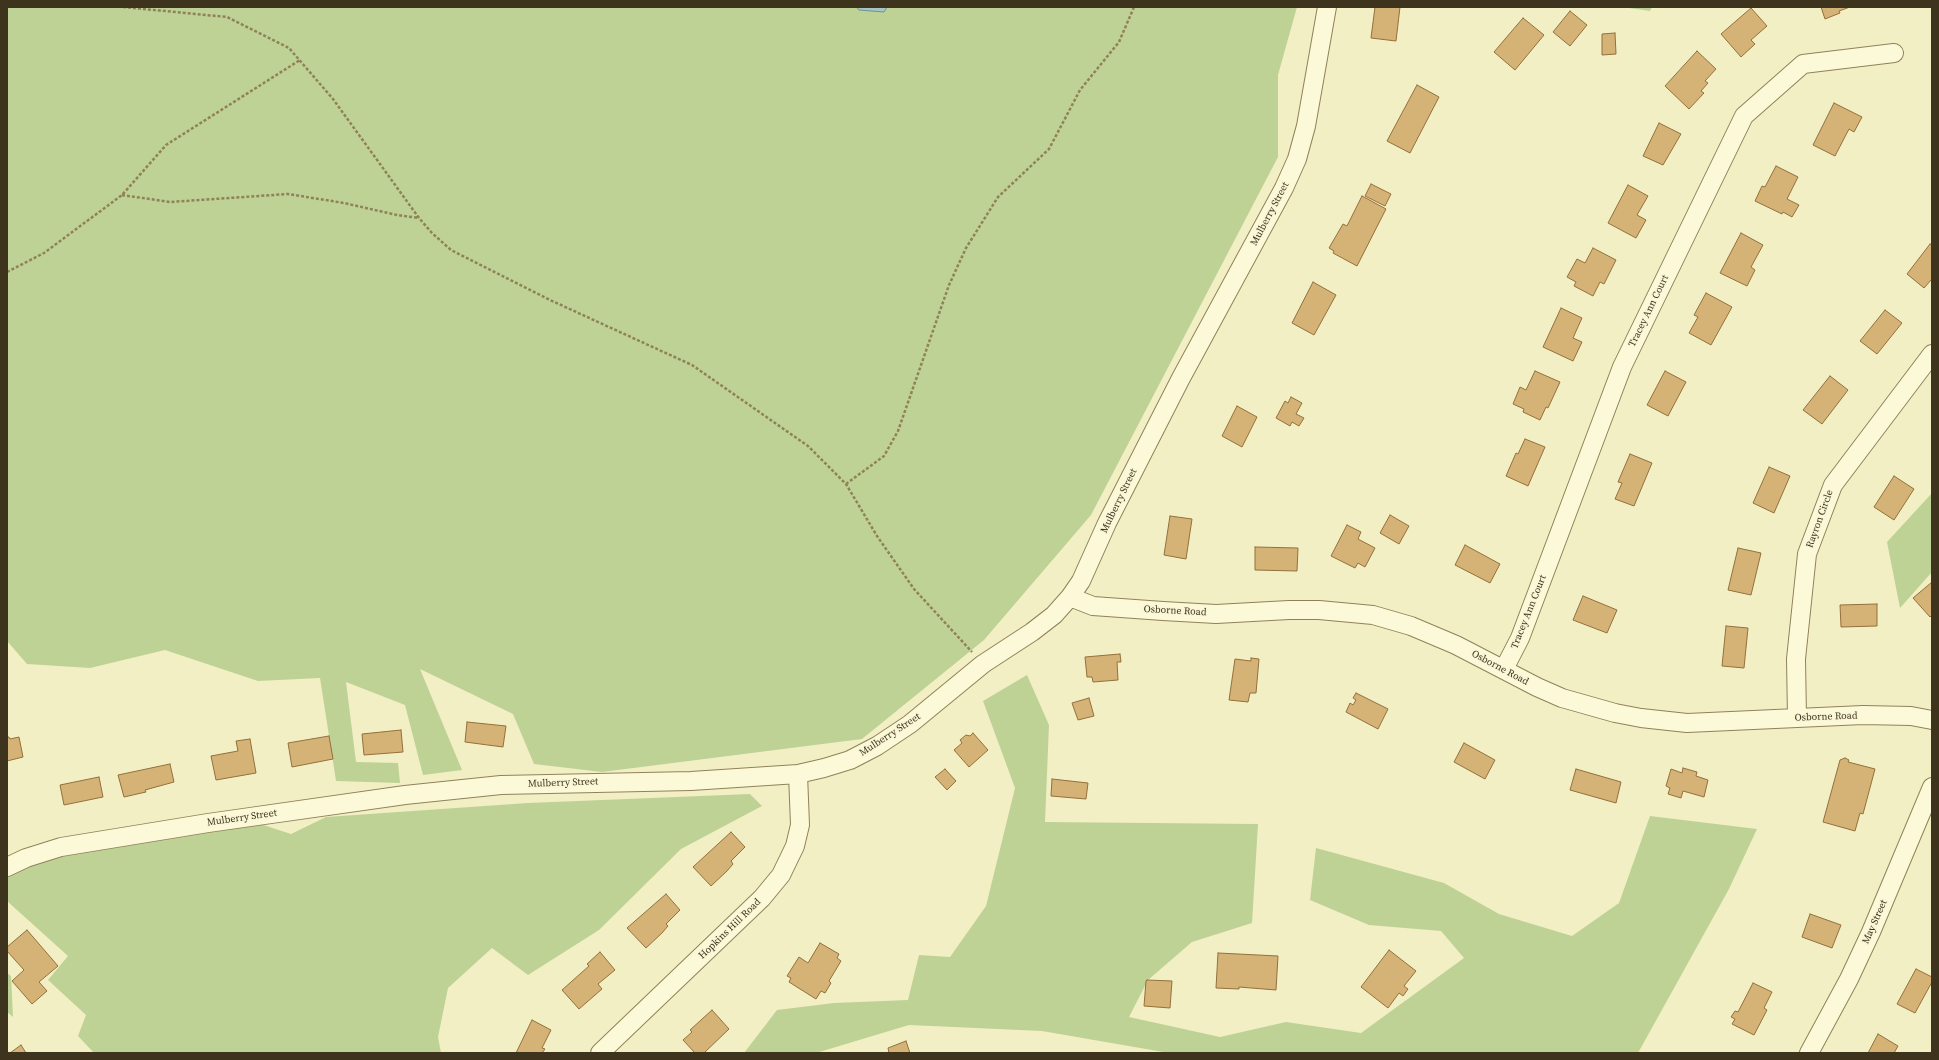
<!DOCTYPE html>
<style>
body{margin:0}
#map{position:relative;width:1939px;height:1060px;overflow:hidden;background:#f3efc4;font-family:"Source Serif 4",serif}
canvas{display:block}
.frame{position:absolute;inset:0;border:8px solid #3e341e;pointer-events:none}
</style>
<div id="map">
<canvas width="1939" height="1060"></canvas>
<div class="frame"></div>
</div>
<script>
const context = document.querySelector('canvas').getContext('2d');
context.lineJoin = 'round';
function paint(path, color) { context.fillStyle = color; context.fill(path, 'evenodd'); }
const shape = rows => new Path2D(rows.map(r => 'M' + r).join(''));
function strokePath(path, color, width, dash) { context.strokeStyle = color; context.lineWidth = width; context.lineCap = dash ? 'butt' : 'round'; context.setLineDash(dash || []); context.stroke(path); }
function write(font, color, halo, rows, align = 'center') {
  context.font = font + ' "Source Serif 4",serif'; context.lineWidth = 3; context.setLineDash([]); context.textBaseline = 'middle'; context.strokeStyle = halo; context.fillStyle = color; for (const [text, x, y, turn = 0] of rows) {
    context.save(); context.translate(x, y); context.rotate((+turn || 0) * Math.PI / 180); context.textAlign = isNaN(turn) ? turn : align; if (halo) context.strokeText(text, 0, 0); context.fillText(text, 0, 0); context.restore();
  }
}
paint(shape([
 [7,7,1297,7,1278,75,1278,157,1091,515,984,640,862,739,602,772,534,764,513,714,420,669,462,770,423,775,405,705,346,682,356,762,398,763,400,783,336,781,320,678,258,681,165,650,90,668,27,664,7,641],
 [1622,7,1652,7,1650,11],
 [1932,493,1932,572,1900,608,1887,542],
 [1027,675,1049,725,1045,822,1258,824,1252,923,1192,942,1148,980,1129,1017,1220,1037,1286,1022,1361,1033,1464,958,1441,931,1369,925,1310,900,1316,848,1444,883,1499,914,1572,936,1619,903,1650,816,1757,829,1729,889,1638,1053,1169,1053,1042,1031,909,1025,816,1053,744,1053,777,1010,834,1003,908,1000,919,955,950,957,986,906,1015,788,983,701],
 [750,794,762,806,681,849,599,930,528,975,492,948,448,988,438,1037,441,1053,94,1053,78,1036,86,1015,48,980,68,956,7,901,7,875,46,856,251,821,291,834,326,817,528,803],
 [7,973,11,976,13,1017,7,1012]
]), '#bed296');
const water = shape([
 [856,7,887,7,884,12,859,10,856,7]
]);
paint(water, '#a6c5c3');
strokePath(water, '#6c9594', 1);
const building = shape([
 [1375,7,1400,7,1396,41,1371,38,1375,7],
 [1821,7,1850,7,1839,11,1840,13,1825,19,1821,7],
 [1751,8,1767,26,1751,40,1755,44,1741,57,1721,34,1751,8],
 [1570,11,1587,25,1570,46,1553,32,1570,11],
 [1523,18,1544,35,1515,70,1494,52,1523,18],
 [1615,33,1616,54,1602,55,1602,34,1615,33],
 [1697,51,1716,69,1705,81,1708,83,1701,91,1704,93,1689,109,1665,86,1697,51],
 [1417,85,1439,97,1410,153,1387,141,1417,85],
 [1834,103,1862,117,1854,132,1849,129,1835,156,1813,145,1834,103],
 [1659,123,1681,134,1663,165,1643,156,1659,123],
 [1776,166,1798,177,1787,199,1799,205,1792,217,1783,212,1782,214,1755,201,1762,186,1765,187,1776,166],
 [1371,184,1391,194,1385,206,1365,196,1371,184],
 [1628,185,1648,196,1637,215,1646,220,1636,238,1608,223,1628,185],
 [1362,196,1386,209,1357,266,1333,253,1334,251,1329,248,1343,224,1347,226,1362,196],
 [1741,233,1763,245,1751,267,1755,270,1747,286,1720,273,1741,233],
 [1930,244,1932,245,1932,279,1924,288,1907,274,1930,244],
 [1593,248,1616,260,1604,284,1600,282,1593,296,1574,286,1576,282,1567,277,1577,259,1585,263,1593,248],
 [1313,282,1336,295,1314,335,1292,323,1313,282],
 [1706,293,1732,307,1711,345,1689,333,1698,317,1694,315,1706,293],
 [1561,308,1582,318,1573,338,1582,342,1573,361,1543,347,1561,308],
 [1885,310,1902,323,1877,354,1860,341,1885,310],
 [1535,371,1560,382,1548,408,1546,407,1540,420,1523,412,1524,409,1513,404,1520,387,1526,390,1535,371],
 [1665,371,1686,382,1668,416,1647,405,1665,371],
 [1830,376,1848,390,1822,424,1803,410,1830,376],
 [1291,397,1302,403,1296,414,1304,418,1299,426,1292,422,1290,426,1276,418,1285,401,1288,403,1291,397],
 [1237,406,1257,417,1242,447,1222,436,1237,406],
 [1525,439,1545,447,1528,486,1506,476,1516,453,1518,454,1525,439],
 [1630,454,1652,463,1634,506,1615,499,1622,483,1618,482,1630,454],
 [1769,467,1790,476,1774,513,1753,503,1769,467],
 [1894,476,1914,489,1894,520,1874,507,1894,476],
 [1390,515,1409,526,1399,544,1380,533,1390,515],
 [1170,516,1192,519,1186,559,1164,555,1170,516],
 [1347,525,1361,532,1358,539,1375,548,1365,567,1358,563,1355,568,1331,556,1347,525],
 [1465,545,1500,564,1490,583,1455,565,1465,545],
 [1255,547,1298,548,1297,571,1255,570,1255,547],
 [1738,548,1761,553,1751,595,1728,590,1738,548],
 [1932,582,1932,615,1930,617,1913,598,1932,582],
 [1583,596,1617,610,1607,633,1573,620,1583,596],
 [1877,604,1877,626,1841,627,1840,605,1877,604],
 [1726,626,1748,628,1744,668,1722,666,1726,626],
 [1120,654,1121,662,1117,662,1118,680,1093,682,1092,677,1087,677,1085,657,1120,654],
 [1251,658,1259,659,1256,693,1250,693,1248,702,1229,700,1235,659,1251,661,1251,658],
 [1356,693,1388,709,1378,729,1346,712,1350,703,1353,705,1356,700,1353,698,1356,693],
 [1089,698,1094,716,1078,720,1072,703,1089,698],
 [467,722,506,726,503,747,465,742,467,722],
 [401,730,403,752,364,755,362,734,401,730],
 [973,733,988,750,969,767,954,750,962,743,960,740,966,735,970,736,973,733],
 [329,736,333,759,292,767,288,743,329,736],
 [7,737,9,737,10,739,19,737,23,757,7,761,7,737],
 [250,739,256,773,216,780,211,756,238,751,236,741,250,739],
 [1464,743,1495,760,1485,779,1454,762,1464,743],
 [1845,758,1849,760,1848,762,1875,769,1863,814,1860,813,1855,831,1823,822,1840,760,1845,758],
 [170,764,174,782,145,790,146,792,124,797,118,775,170,764],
 [1683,768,1697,772,1696,776,1708,780,1704,797,1683,791,1681,798,1668,794,1670,788,1666,786,1671,769,1682,773,1683,768],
 [945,769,956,781,947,790,935,777,945,769],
 [1576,769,1621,782,1616,803,1570,790,1576,769],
 [99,777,103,797,64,805,60,785,99,777],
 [1052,779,1088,783,1086,799,1051,796,1052,779],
 [731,832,745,847,731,861,733,864,727,871,711,886,693,867,731,832],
 [666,894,680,910,666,924,668,926,662,933,646,948,627,928,666,894],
 [1810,914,1841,925,1832,948,1802,937,1810,914],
 [27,930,58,966,39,982,47,991,32,1004,12,981,24,970,7,951,7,947,27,930],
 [820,943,839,954,837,958,841,961,829,981,831,983,825,993,821,991,816,999,789,982,791,978,787,976,799,957,808,963,820,943],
 [1389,950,1416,971,1404,986,1408,989,1403,996,1399,993,1388,1008,1361,987,1389,950],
 [600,952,615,970,598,984,602,989,579,1009,562,990,589,966,587,964,600,952],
 [1218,953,1278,956,1276,990,1239,987,1239,989,1216,988,1218,953],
 [1916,969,1932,977,1932,982,1915,1013,1897,1004,1916,969],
 [1147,980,1172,981,1170,1008,1144,1006,1146,981,1147,980],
 [1753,983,1772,992,1764,1008,1767,1010,1754,1035,1732,1024,1735,1019,1731,1017,1735,1011,1738,1012,1753,983],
 [712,1010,729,1029,704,1053,695,1053,683,1040,692,1032,690,1030,712,1010],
 [532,1020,551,1030,542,1048,545,1049,542,1053,516,1053,532,1020],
 [1878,1034,1898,1046,1894,1053,1868,1053,1878,1034],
 [906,1041,910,1053,889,1053,888,1048,906,1041],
 [21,1045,26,1053,10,1053,21,1045]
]);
paint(building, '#d5b276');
strokePath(building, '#92703b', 1);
const minor = shape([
 [1070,597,1093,606,1163,611,1216,614,1289,610,1319,610,1373,615,1411,626,1456,645,1537,687,1562,698,1615,713,1641,718,1687,723,1863,715,1911,716,1932,720],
 [1504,669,1520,638,1622,367,1744,116,1803,64,1894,53],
 [1797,717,1796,659,1807,554,1833,485,1932,354],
 [7,867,26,858,61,847,208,823,405,795,501,785,691,781,798,774,824,768,850,760,877,746,910,724,983,664,1032,632,1054,615,1070,597,1081,581,1107,523,1181,378,1284,188,1297,159,1306,126,1327,7],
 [600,1053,762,898,781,875,795,846,800,825,798,774],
 [1809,1053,1849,979,1871,932,1932,787]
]);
strokePath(minor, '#908258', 20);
strokePath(shape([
 [123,7,227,17,289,48,333,99,419,218,432,233,451,250,550,300,692,365,808,446,846,484,877,536,914,589,972,652],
 [122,195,170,202,288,194,344,203,397,215,419,218],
 [7,272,44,253,122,195,166,145,300,60],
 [846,484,884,456,898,431,949,285,966,248,998,197,1049,149,1080,90,1119,42,1134,7]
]), '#908258', 2.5, [3, 2]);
strokePath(minor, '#fcf9d9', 18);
write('10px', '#3e341e', '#f9f6d5', [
 ["Mulberry Street",1270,214,-62],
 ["Tracey Ann Court",1649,311,-64],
 ["Mulberry Street",1119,501,-64],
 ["Rayron Circle",1820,519,-70],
 ["Osborne Road",1175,611,3],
 ["Tracey Ann Court",1529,612,-68],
 ["Osborne Road",1500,668,28],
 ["Osborne Road",1826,717,-2],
 ["Mulberry Street",890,735,-33],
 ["Mulberry Street",563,783,-2],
 ["Mulberry Street",242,818,-8],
 ["May Street",1875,922,-66],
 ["Hopkins Hill Road",730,929,-44]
]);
</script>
